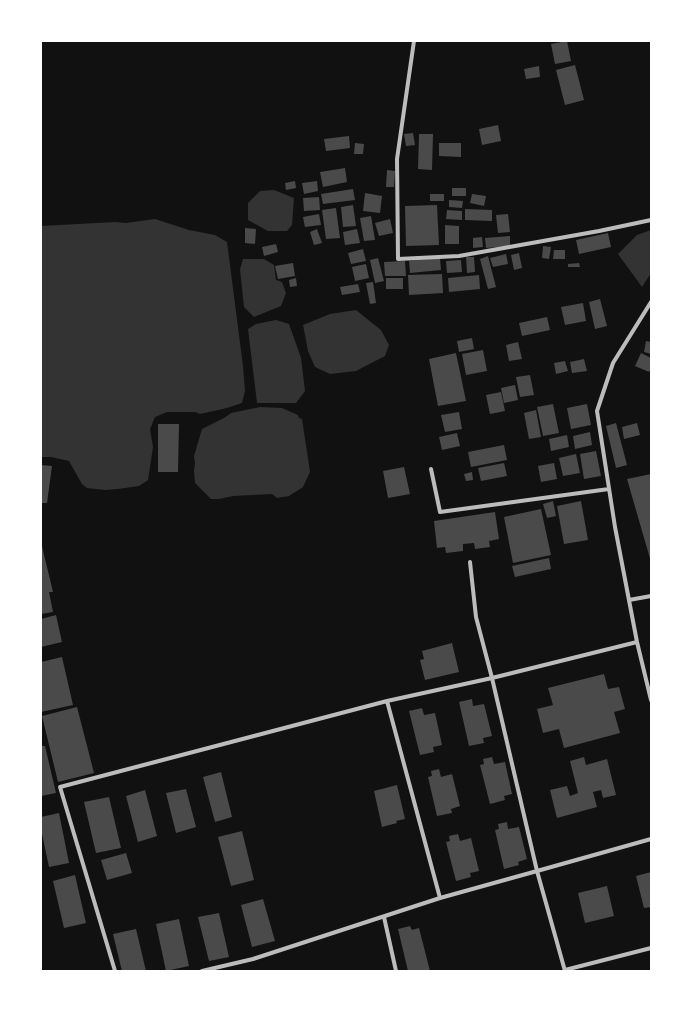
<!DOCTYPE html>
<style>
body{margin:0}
#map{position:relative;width:692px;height:1012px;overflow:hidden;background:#111;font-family:Quicksand,sans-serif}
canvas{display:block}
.frame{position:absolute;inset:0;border:42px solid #fff;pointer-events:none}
</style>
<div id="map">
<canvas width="692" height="1012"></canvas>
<div class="frame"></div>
</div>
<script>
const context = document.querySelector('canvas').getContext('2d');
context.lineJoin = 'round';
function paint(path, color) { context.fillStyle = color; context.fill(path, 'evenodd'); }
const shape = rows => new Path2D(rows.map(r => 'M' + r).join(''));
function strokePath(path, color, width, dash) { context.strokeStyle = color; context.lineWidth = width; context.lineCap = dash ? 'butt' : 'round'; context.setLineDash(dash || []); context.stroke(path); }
paint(shape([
 [274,190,294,198,292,225,287,231,268,231,248,220,248,203,260,191],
 [155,219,189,230,215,235,227,242,243,366,245,391,242,403,227,408,200,414,195,412,167,412,155,417,150,429,153,447,148,480,139,486,118,489,105,490,87,488,82,484,69,461,51,457,41,457,41,226,115,222,126,223],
 [651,230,651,273,642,287,618,254,637,235],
 [243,259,264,259,274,265,276,280,282,282,286,293,281,306,254,317,244,307,240,269],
 [356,310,381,330,389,345,385,356,356,371,330,374,315,367,308,351,303,325,330,314],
 [276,320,289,324,301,358,305,391,296,403,257,403,248,329,256,324],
 [260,407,282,408,298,415,299,418,302,419,310,472,303,487,289,496,277,498,272,494,233,496,219,499,211,499,195,483,194,471,195,463,194,456,202,429,224,418,231,413]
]), '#333');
paint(shape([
 [567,41,571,61,555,64,551,44],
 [575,65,584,100,565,105,556,70],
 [539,66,540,77,526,79,524,69],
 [498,125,501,141,482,145,479,129],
 [413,133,415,145,406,146,404,134],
 [419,134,433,134,432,170,418,169],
 [349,136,350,148,326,151,324,139],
 [355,143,364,144,363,154,354,154],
 [439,143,461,143,461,157,439,156],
 [345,168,347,182,323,187,320,172],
 [387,170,395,171,394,187,386,187],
 [295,181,296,188,286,190,285,183],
 [317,181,318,191,304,194,302,183],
 [452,188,466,188,466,196,452,196],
 [353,189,355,200,323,204,321,194],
 [365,193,382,196,380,213,363,211],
 [430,194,444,194,444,201,430,201],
 [472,194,486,196,484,206,470,203],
 [319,197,320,210,304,211,303,198],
 [449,200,463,201,462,208,449,207],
 [353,205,356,226,343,227,341,207],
 [437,205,439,245,406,246,405,206],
 [336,208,340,238,326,239,322,210],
 [465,209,492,210,492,221,465,220],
 [447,210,462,211,462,220,446,219],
 [319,214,321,225,305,227,303,217],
 [508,214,510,232,498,233,496,215],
 [371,216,375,240,364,241,360,218],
 [390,219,393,233,379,236,375,223],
 [445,225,459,226,459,244,445,244],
 [245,228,256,229,255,244,245,243],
 [317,229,322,243,314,245,310,232],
 [357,229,360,243,345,245,343,232],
 [608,233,611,247,579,254,576,240],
 [510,236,510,246,486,248,485,238],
 [482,237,483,247,473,248,473,238],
 [276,244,278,252,264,256,262,247],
 [543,246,551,247,549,259,542,258],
 [363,249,366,261,351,264,348,253],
 [554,250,565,250,565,259,553,259],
 [519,253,522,268,514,270,511,255],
 [506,254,508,264,493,267,490,258],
 [488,256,496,287,488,289,480,259],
 [466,257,474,257,475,272,467,273],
 [378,258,384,281,375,283,370,260],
 [440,258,441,270,410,273,409,261],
 [461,260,462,272,447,273,446,261],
 [405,261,406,276,385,276,384,262],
 [293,263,295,276,278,279,275,266],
 [579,263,580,267,568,267,568,264],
 [366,264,369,278,355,281,352,267],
 [442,274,443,293,409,295,408,275],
 [479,275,480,289,449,292,448,278],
 [296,278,297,286,290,287,289,280],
 [386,278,403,278,403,289,386,289],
 [373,282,376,303,370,304,366,283],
 [358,284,360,292,342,295,340,287],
 [600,299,607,326,595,329,589,302],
 [583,303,586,321,565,325,561,307],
 [547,317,550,330,522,336,519,323],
 [472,338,474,349,459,352,457,341],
 [646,341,651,342,651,354,644,352],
 [518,342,522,359,509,361,506,345],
 [483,350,487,371,466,375,462,354],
 [456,353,466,401,438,406,429,359],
 [641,353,651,358,651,368,649,372,635,366],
 [584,359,587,371,572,373,570,362],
 [565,361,568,371,556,374,554,363],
 [530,375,534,395,520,397,516,377],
 [515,385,518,400,504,403,501,388],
 [501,392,505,411,490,414,486,395],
 [553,404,559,433,543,436,537,407],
 [587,404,591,425,571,429,567,408],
 [536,410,541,437,529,439,524,413],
 [459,412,462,429,445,432,441,415],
 [616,423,627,465,616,468,606,426],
 [637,423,640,435,624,439,622,427],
 [158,424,179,424,178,472,158,472],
 [590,432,592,445,575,449,573,436],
 [457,433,460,446,442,450,439,437],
 [567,435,569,447,551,451,549,439],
 [504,445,507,460,471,467,468,452],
 [596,451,601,476,584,479,580,454],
 [576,454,580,473,563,476,559,458],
 [504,463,507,476,481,481,478,468],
 [554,463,557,479,541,482,538,466],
 [41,465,52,466,47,503,41,503],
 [404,467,410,494,388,498,383,471],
 [472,472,473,480,466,481,464,474],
 [651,474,651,562,627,479],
 [553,501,556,516,547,518,543,504],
 [581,501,588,540,564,544,557,506],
 [541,509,551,555,513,563,504,517],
 [495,512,499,539,489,541,490,547,475,549,474,543,463,544,463,551,446,553,445,547,437,548,434,521],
 [41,542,53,592,49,592,53,612,41,614],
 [549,558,551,569,515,577,512,566],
 [56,615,62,642,41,647,41,619],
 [452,643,459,672,425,680,420,660,424,659,422,651],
 [62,657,73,705,41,712,41,662],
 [604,674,608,689,619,687,625,709,614,712,620,733,564,748,559,729,543,733,537,709,553,705,548,688],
 [472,699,473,706,484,704,492,736,483,738,484,743,469,746,459,702],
 [77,707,94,773,58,782,42,716],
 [422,708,424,715,435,713,442,745,433,747,434,752,420,755,409,711],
 [41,746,45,746,56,793,41,796],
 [492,757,494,764,505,762,512,794,504,796,505,800,490,804,480,765,484,764,483,759],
 [584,757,586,765,607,759,616,795,603,798,601,790,593,792,597,807,557,818,550,790,567,786,570,796,578,793,570,761],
 [439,769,441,777,452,774,460,806,451,809,452,813,437,816,428,777,432,776,431,771],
 [221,772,232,817,215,822,203,777],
 [397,785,405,819,396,821,397,823,382,827,374,791],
 [186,789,196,827,176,833,166,793],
 [145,790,157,836,138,842,126,796],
 [109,797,121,848,96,853,84,802],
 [59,813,69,863,49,867,41,829,41,817],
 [507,822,508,829,519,827,527,859,518,862,519,865,504,869,495,830,499,829,498,824],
 [242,831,254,880,231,886,218,837],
 [458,834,460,841,471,838,479,871,470,873,471,877,456,881,446,842,450,841,449,836],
 [126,853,132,873,107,880,101,860],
 [651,872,651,907,644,908,636,876],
 [75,875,86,923,64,928,53,881],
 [607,886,614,916,585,923,578,893],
 [263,899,275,941,252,947,241,905],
 [219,913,229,957,209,961,198,917],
 [179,919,189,966,166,971,156,924],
 [410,926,412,930,419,928,430,971,408,971,398,929],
 [136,929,146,971,122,971,113,934]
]), '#4a4a4a');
strokePath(shape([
 [414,41,397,159,398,259,459,256,599,231,651,220],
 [651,302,613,363,597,411,615,527,637,642,651,700],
 [431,469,440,512,609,489],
 [629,600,651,596],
 [387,701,440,898],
 [384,917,396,971],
 [565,970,651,948],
 [115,971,60,787,387,701,492,678,637,642],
 [202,971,253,959,440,898,537,871,492,678,476,617,470,562],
 [565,971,537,871,651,839]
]), '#bcbcbc', 4);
</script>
